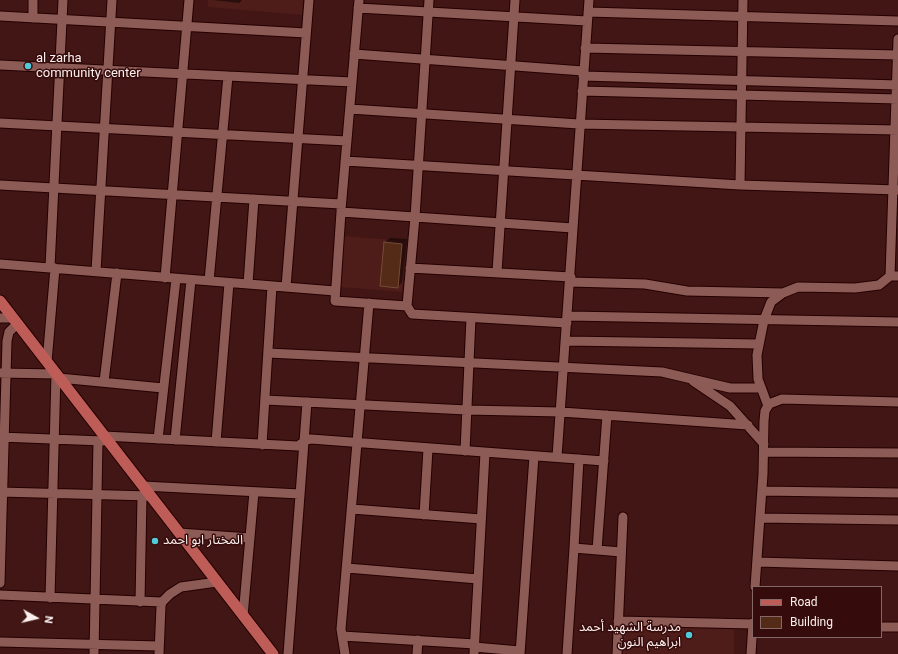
<!DOCTYPE html>
<meta charset="utf-8">
<style>
body{margin:0}
#map{position:relative;width:898px;height:654px;overflow:hidden;background:#411614;font-family:Roboto,sans-serif}
canvas{display:block}
.legend{position:absolute;left:752px;top:586px;width:130px;height:52px;box-sizing:border-box;background:#350c0b;border:1px solid #846766;margin:0;padding:5px 7px;list-style:none;font-size:12px;color:#fbefee}
.legend li{display:flex;align-items:center;gap:8px;height:20px}
.legend b{width:20px;border:1px solid #846766}
.north{position:absolute;left:16px;top:598px;width:40px;height:40px;-webkit-text-stroke:3px #350c0b;paint-order:stroke;rotate:98deg;font-size:11px;font-weight:700;line-height:16px;text-align:center;color:#fbefee}
.north::after{content:'';display:block;margin:auto;width:14px;height:18px;background:#fbefee;clip-path:polygon(50% 0,100% 100%,50% 72%,0 100%)}
</style>
<div id="map">
<canvas width="898" height="654"></canvas>
<ul class="legend">
<li><b style="height:5px;background:#be5d57"></b>Road</li>
<li><b style="height:11px;background:#532b17"></b>Building</li>
</ul>
<div class="north">N</div>
</div>
<script>
const context = document.querySelector('canvas').getContext('2d');
context.lineJoin = 'round';
function paint(path, color) { context.fillStyle = color; context.fill(path, 'evenodd'); }
const shape = rows => new Path2D(rows.map(r => 'M' + r).join(''));
function strokePath(path, color, width, dash) { context.strokeStyle = color; context.lineWidth = width; context.lineCap = dash ? 'butt' : 'round'; context.setLineDash(dash || []); context.stroke(path); }
function write(font, color, halo, rows, align = 'center') {
  context.font = font + ' Roboto,"Noto Sans Arabic",sans-serif'; context.lineWidth = 3; context.setLineDash([]); context.textBaseline = 'middle'; context.strokeStyle = halo; context.fillStyle = color; for (const [text, x, y, turn = 0] of rows) {
    context.save(); context.translate(x, y); context.rotate((+turn || 0) * Math.PI / 180); context.textAlign = isNaN(turn) ? turn : align; if (halo) context.strokeText(text, 0, 0); context.fillText(text, 0, 0); context.restore();
  }
}
paint(shape([
 [208,0,303,0,302,15,208,7],
 [344,236,406,241,402,292,340,287],
 [625,626,730,626,734,629,734,654,619,654,620,631]
]), '#4e1c19');
paint(shape([
 [213,0,242,0,239,3],
 [390,238,407,239,402,282,398,287,385,242]
]), '#0007');
const building = shape([
 [384,242,402,244,398,288,380,286,384,242]
]);
paint(building, '#532b17');
strokePath(building, '#764b37', 1);
const minor = shape([
 [429,0,415,217,573,228],
 [358,8,587,21],
 [588,12,898,21],
 [0,16,306,33],
 [33,18,33,0],
 [585,48,898,55],
 [354,54,583,71],
 [0,65,352,82],
 [583,76,898,85],
 [582,91,898,99],
 [350,109,579,124,898,130],
 [0,123,347,141],
 [345,161,740,185,898,190],
 [0,185,341,204],
 [740,185,743,0],
 [341,210,359,0],
 [341,212,415,217,407,306,335,301,341,212],
 [0,264,335,291],
 [50,267,63,0],
 [410,268,571,277],
 [96,271,112,0],
 [497,272,515,0],
 [890,276,898,39],
 [165,278,189,0],
 [209,281,228,76],
 [570,282,645,284,687,291,783,293],
 [248,284,254,199],
 [286,287,309,0],
 [407,306,412,314,567,323],
 [568,316,898,322],
 [0,318,14,318],
 [566,341,759,344],
 [268,353,662,372,730,388,761,388],
 [47,362,55,268],
 [0,373,56,374,50,598],
 [59,378,163,388],
 [693,381,730,406,764,444],
 [104,382,117,273],
 [265,400,467,410,561,412,748,425],
 [768,406,758,379,757,355,764,320,771,302,783,293,798,287,855,288,879,285,890,276,898,276],
 [104,436,298,446,306,440,311,439,604,461],
 [0,437,103,441],
 [158,439,176,279],
 [175,440,191,280],
 [216,442,229,283],
 [262,445,272,286],
 [465,451,471,318],
 [764,452,898,453],
 [557,457,589,0],
 [579,459,574,548,621,552],
 [143,486,300,494],
 [762,491,898,493],
 [0,492,150,496],
 [352,509,481,519],
 [424,515,428,449],
 [760,518,898,520],
 [179,533,250,538],
 [597,550,607,415],
 [757,562,898,566],
 [347,568,478,579],
 [0,583,7,341,9,332,18,323],
 [755,587,763,474,764,421,765,411,769,404,782,399,898,402],
 [0,595,162,602],
 [140,602,142,496],
 [243,616,254,492],
 [618,621,753,624],
 [881,627,898,627],
 [342,636,475,644],
 [0,642,159,646],
 [474,647,520,651],
 [94,654,98,441],
 [159,654,161,606,162,602,170,594,181,587,217,582],
 [288,654,307,402],
 [345,654,341,629,369,303],
 [417,654,418,640],
 [474,654,485,453],
 [520,654,534,456],
 [567,654,574,548],
 [617,654,623,517],
 [751,654,753,623]
]);
const major = shape([
 [0,301,273,654]
]);
strokePath(minor, '#250001', 11);
strokePath(major, '#250001', 13);
strokePath(minor, '#8d5b56', 9);
strokePath(major, '#be5d57', 11);
for (const [x, y, r, color] of [
 [28,66,4,"#52cbd9"],
 [155,541,4,"#52cbd9"],
 [689,635,4,"#52cbd9"]
]) { const dot = new Path2D(); dot.arc(x, y, r, 0, 2 * Math.PI); context.fillStyle = color; context.fill(dot); strokePath(dot, '#350c0b', 1.5); }
write('13px', '#fbefee', '#350c0b', [
 ["al zarha",36,59],
 ["community center",36,74],
 ["المختار ابو احمد",163,541],
 ["مدرسة الشهيد أحمد",681,628,"right"],
 ["ابراهيم النون",681,643,"right"]
], 'left');
</script>
